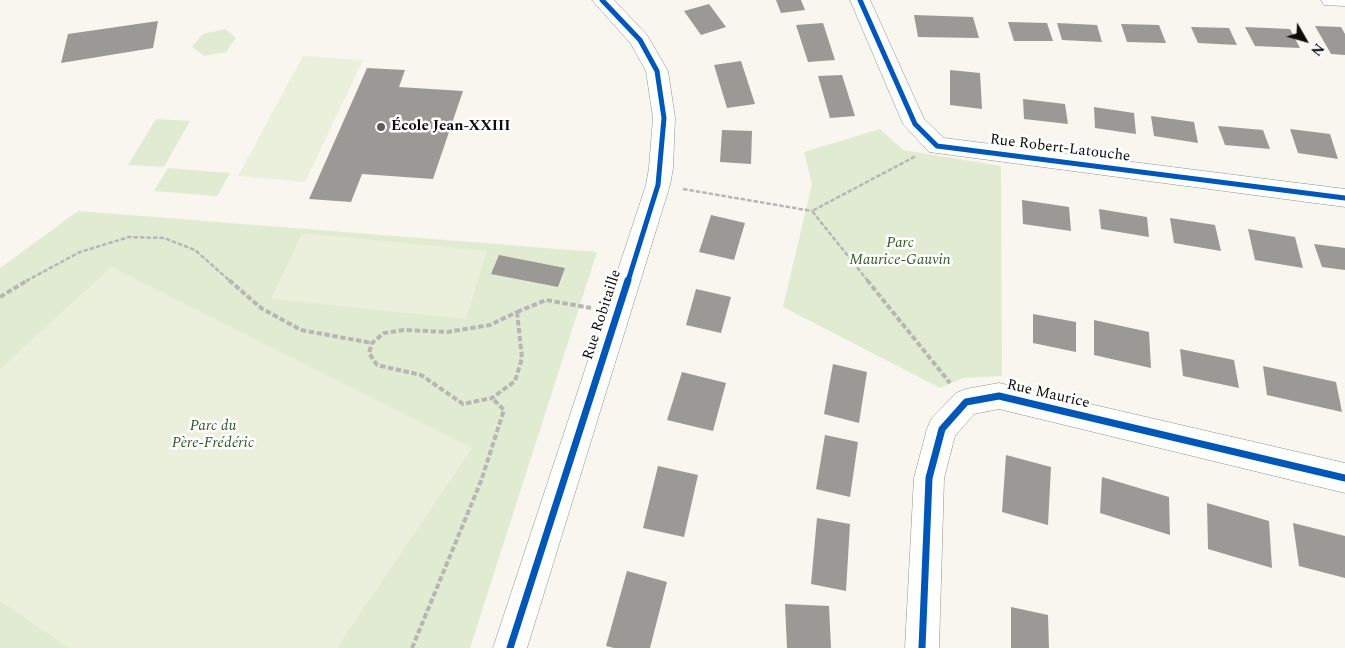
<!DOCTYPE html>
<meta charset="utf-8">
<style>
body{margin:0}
#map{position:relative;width:1345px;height:648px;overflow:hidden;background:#f8f6ef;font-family:Spectral,serif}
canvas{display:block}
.north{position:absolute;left:1280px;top:15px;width:50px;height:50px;-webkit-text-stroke:4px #fff;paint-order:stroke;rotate:128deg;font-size:14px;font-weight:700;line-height:20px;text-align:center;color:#0b0b0b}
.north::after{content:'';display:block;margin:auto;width:18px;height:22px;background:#0b0b0b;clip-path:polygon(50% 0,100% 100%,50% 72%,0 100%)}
</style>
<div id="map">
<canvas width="1345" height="648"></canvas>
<div class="north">N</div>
</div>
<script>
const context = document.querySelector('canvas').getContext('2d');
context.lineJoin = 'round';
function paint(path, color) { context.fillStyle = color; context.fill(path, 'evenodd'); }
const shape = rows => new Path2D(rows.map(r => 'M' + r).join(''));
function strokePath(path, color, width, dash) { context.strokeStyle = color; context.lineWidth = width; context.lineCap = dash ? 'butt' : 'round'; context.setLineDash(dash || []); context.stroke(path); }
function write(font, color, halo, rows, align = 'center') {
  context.font = font + ' Spectral,serif'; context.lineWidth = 5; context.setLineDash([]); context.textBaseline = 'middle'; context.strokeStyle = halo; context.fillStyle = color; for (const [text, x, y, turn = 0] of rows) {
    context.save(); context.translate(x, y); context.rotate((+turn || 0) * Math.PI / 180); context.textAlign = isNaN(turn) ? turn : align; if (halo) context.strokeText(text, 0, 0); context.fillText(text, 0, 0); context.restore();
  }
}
paint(shape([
 [225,29,236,38,226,52,204,56,192,47,203,34],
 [156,119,190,121,164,167,128,165],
 [880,129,903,150,1001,166,1002,376,963,378,940,388,783,307,812,184,804,152],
 [168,168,230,173,217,196,154,191],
 [78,211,597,252,470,648,0,648,0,268]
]), '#e1ebd1');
paint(shape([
 [303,56,363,60,305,182,238,176],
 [302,233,487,251,466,319,271,299],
 [111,267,472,448,337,648,69,648,0,601,0,369]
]), '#eaf0db');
paint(shape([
 [776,0,801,0,805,10,781,13],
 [709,4,726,27,701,35,684,11],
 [914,15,973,17,979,38,918,37],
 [158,21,153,48,61,63,68,34],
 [1008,22,1047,23,1053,41,1014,41],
 [823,23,835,60,808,62,796,25],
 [1057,23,1097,25,1102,42,1062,40],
 [1121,24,1159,25,1166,43,1127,42],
 [1315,26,1341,27,1345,34,1345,55,1331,54],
 [1191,27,1229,28,1237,45,1198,43],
 [1245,27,1290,29,1300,48,1255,46],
 [741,61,755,104,727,108,714,65],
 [367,68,405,70,399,87,463,91,433,179,362,174,351,202,309,199],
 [950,70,980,73,982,109,950,105],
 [842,75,855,116,830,118,818,76],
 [1023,99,1065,104,1068,124,1024,119],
 [1094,107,1134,113,1136,134,1095,128],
 [1151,116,1194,122,1198,143,1154,136],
 [1218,126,1263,130,1270,149,1225,145],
 [1290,129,1330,134,1338,159,1298,153],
 [722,130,752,131,751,164,720,162],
 [1022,200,1069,207,1071,231,1023,224],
 [1099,209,1147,217,1149,237,1101,229],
 [711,215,745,223,734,260,699,252],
 [1170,218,1215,225,1221,251,1174,243],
 [1248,229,1295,237,1303,268,1255,260],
 [1314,244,1345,248,1345,270,1322,267],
 [499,255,565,268,558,287,491,274],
 [696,289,731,297,721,333,686,325],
 [1033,314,1076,322,1076,352,1033,343],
 [1094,320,1149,332,1151,368,1094,355],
 [1180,349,1234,360,1239,388,1183,376],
 [833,364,867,372,859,423,824,414],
 [1263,366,1336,382,1342,412,1267,395],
 [682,372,726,383,713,431,667,420],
 [825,435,858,442,850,497,816,489],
 [1006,455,1051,467,1048,525,1002,512],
 [658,466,698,475,684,537,643,528],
 [1102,477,1169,497,1170,535,1100,513],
 [1207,503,1269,521,1272,568,1208,549],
 [817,518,850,524,846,591,811,584],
 [1293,523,1345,536,1345,578,1299,566],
 [627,571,667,582,650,648,614,648,606,646],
 [785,604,829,606,831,648,787,648],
 [1011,607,1048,615,1049,648,1011,648]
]), '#9b9995');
const minor = shape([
 [592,0,614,0,647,35,668,71,675,118,673,168,670,185,527,648,493,648,646,185,649,168,653,118,646,71,631,44,592,0],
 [850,0,870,0,924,119,944,138,1345,189,1345,207,929,152,903,124,850,0],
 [1321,0,1345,0,1345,6,1324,5,1321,0],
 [999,383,1345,463,1345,493,999,409,974,414,955,436,944,478,939,648,905,648,914,478,927,429,931,419,956,393,966,389,999,383]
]);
strokePath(minor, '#92918e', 1);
strokePath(shape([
 [683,189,812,211],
 [26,281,80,252,129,237,164,238,195,250,230,281],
 [868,281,812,211,916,156]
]), '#b7b6b5', 2.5, [4.5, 2]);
strokePath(shape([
 [229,280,261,308,301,330,372,343],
 [867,280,950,383],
 [0,297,28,280],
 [517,312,522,358,515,381,492,398,463,404,421,375,377,365,369,353,372,343,384,333,404,330,447,332,490,325,517,312],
 [517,312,546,300,591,308],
 [412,648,481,481,504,410,492,398]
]), '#b7b6b5', 4, [5.5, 2.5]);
paint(minor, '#fefefd');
strokePath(shape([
 [602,0,640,40,657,71,664,118,658,185,628,281],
 [860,0,915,124,937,146,1345,198]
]), '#0057b8', 5);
strokePath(shape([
 [510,648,628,280],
 [922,648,929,478,942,429,966,402,999,396,1345,478]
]), '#0057b8', 7);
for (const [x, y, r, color] of [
 [381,127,5,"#5e5d5b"]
]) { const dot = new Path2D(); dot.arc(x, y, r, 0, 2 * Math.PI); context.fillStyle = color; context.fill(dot); strokePath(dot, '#fff', 2); }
write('bold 15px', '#0b0b0b', '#fff', [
 ["École Jean-XXIII",391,127]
], 'left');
write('15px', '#0b0b0b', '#fff', [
 ["Rue Robert-Latouche",1060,149,7],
 ["Rue Robitaille",603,315,-72],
 ["Rue Maurice",1048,395,13]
]);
write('italic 15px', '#2e5a24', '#fff', [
 ["Parc",900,244],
 ["Maurice-Gauvin",900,261],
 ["Parc du",213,427],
 ["Père-Frédéric",213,444]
]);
</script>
